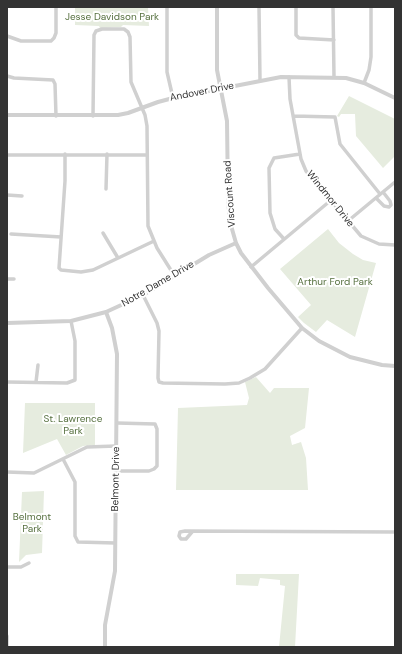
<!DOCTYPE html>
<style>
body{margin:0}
#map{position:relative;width:402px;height:654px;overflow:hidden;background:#fff;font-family:"DM Sans",sans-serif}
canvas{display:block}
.frame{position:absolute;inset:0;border:8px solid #333;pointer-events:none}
</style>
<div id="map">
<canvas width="402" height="654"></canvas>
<div class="frame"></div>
</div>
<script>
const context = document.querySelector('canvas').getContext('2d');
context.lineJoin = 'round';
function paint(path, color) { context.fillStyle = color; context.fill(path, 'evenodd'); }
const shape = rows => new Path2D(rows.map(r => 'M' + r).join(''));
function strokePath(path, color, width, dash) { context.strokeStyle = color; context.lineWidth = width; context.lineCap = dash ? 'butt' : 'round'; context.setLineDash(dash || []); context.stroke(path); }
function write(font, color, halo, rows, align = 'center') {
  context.font = font + ' "DM Sans",sans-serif'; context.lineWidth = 4; context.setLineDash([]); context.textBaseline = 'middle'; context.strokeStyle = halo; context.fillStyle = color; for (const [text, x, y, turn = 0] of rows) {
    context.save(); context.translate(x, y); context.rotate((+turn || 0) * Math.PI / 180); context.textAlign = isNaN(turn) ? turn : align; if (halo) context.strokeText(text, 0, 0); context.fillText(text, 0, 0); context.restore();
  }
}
paint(shape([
 [75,7,148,7,149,26,123,25,121,27,100,28,99,26,75,25],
 [349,96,395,119,395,156,383,168,356,136,355,114,341,114,339,117,337,116],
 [328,229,339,243,353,254,363,260,376,263,355,337,327,320,316,332,304,323,298,317,311,305,280,269],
 [256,377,270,393,274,388,309,388,305,428,290,436,292,445,301,442,306,458,308,490,176,490,178,408,247,405,249,398,245,382],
 [25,403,95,403,95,445,83,446,66,455,57,439,23,453],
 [44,491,42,553,26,555,19,562,22,492],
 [236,574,299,574,295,647,279,647,285,586,280,585,280,580,260,578,258,586,236,585]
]), '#e6ecdf');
strokePath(shape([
 [167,7,167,72,173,98],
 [259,7,260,80],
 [296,7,296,35,299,38,334,40],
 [333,7,334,77],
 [7,36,21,41,51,41,54,38,56,33,56,7],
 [7,76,14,78,53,80,55,84,56,116],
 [289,77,290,99,301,159,306,171,361,236,379,244,395,245],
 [364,83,369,70,371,57,371,7],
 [93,116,94,35,96,31,102,29,124,29,128,32,130,37,131,82,145,115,147,126,148,226,157,248,174,275],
 [293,116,335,117,340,144,380,194],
 [65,154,65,181,59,268,61,270,81,272,93,270,154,241],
 [7,155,147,155],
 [106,189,107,154],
 [7,195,22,196],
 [376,198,384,206,389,207,391,205,390,201,383,192],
 [348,221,395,182],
 [103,233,118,258],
 [11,234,61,237],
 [284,239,275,229,270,213,269,168,274,158,300,154],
 [251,267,330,201],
 [7,279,14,279],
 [143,295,157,323,159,331,158,378,159,382,163,383,225,384,239,383,250,378,265,369,302,328],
 [7,382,67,383,75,380,75,341,71,321],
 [36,382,38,365],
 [63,459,75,482,75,536,78,542,115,543],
 [116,471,149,471,154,469,157,466,157,429,155,424,117,423],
 [7,472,34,473,87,447,116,446],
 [192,532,186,539,181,539,179,536,180,532,185,531,395,532],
 [7,567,21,567,29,563],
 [7,636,7,647]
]), '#d0d0d0', 3.5);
strokePath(shape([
 [217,7,217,70,227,121,228,199,230,222,236,243,241,253,268,288,302,328,319,341,350,357,382,365,395,366],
 [7,115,118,115,128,113,158,102,173,98,281,77,346,78,364,83,395,98],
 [7,323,71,321,106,312,143,295,209,255,236,243],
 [105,647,105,625,115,571,117,354,112,328,106,312]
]), '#d0d0d0', 4);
write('10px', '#56703f', '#fff', [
 ["Jesse Davidson Park",112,17],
 ["Arthur Ford Park",335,282],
 ["St. Lawrence",73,419],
 ["Park",73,431],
 ["Belmont",32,517],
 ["Park",32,529]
]);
write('10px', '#333', '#fff', [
 ["Andover Drive",202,92,-11],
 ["Viscount Road",230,194,-94],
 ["Windmor Drive",330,199,51],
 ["Notre Dame Drive",158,284,-30],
 ["Belmont Drive",116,479,-89]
]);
</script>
